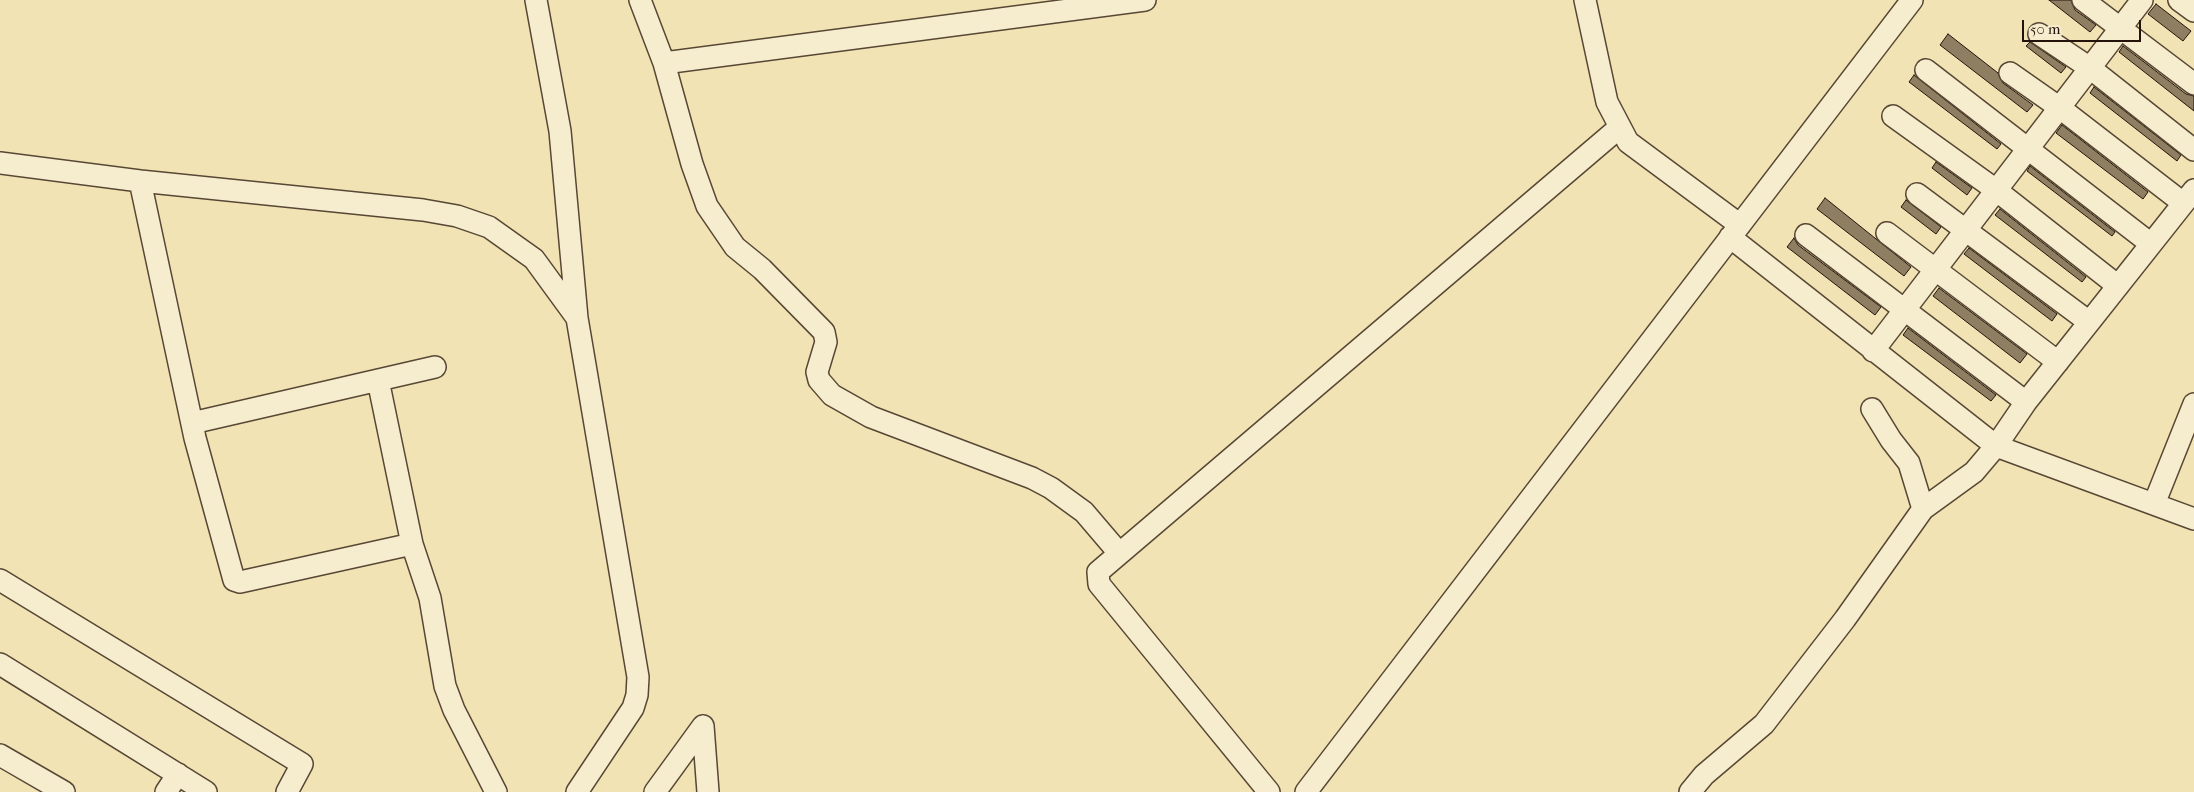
<!DOCTYPE html>
<style>
body{margin:0}
#map{position:relative;width:2194px;height:792px;overflow:hidden;background:#f1e3b4;font-family:"IM FELL French Canon",serif}
canvas{display:block}
.scale{position:absolute;left:2022px;top:20px;width:119px;height:22px;box-sizing:border-box;border:2px solid #24130a;border-top:0;padding-left:6px;font-size:15px;line-height:18px;white-space:nowrap;color:#24130a;-webkit-text-stroke:4px #f6edce;paint-order:stroke}
</style>
<div id="map">
<canvas width="2194" height="792"></canvas>
<div class="scale">50 m</div>
</div>
<script>
const context = document.querySelector('canvas').getContext('2d');
context.lineJoin = 'round';
function paint(path, color) { context.fillStyle = color; context.fill(path, 'evenodd'); }
const shape = rows => new Path2D(rows.map(r => 'M' + r).join(''));
function strokePath(path, color, width, dash) { context.strokeStyle = color; context.lineWidth = width; context.lineCap = dash ? 'butt' : 'round'; context.setLineDash(dash || []); context.stroke(path); }
const building = shape([
 [2049,0,2071,0,2075,10,2096,25,2090,32,2049,0],
 [2156,4,2191,31,2183,41,2148,14,2156,4],
 [1948,34,1998,73,2003,83,2033,105,2027,112,1940,45,1948,34],
 [2030,42,2066,67,2061,73,2026,46,2030,42],
 [2123,46,2186,94,2194,96,2194,111,2119,52,2123,46],
 [1914,75,2001,144,1997,149,1909,82,1914,75],
 [2094,87,2181,155,2177,161,2090,93,2094,87],
 [2062,125,2148,192,2143,199,2056,133,2062,125],
 [1936,162,1972,188,1967,195,1932,168,1936,162],
 [2030,166,2115,232,2112,236,2027,171,2030,166],
 [1825,198,1911,267,1904,276,1817,209,1825,198],
 [1906,200,1941,227,1936,234,1901,207,1906,200],
 [2000,209,2086,277,2082,282,1995,215,2000,209],
 [1794,238,1798,245,1881,307,1875,315,1787,247,1794,238],
 [1969,248,2057,314,2052,321,1964,254,1969,248],
 [1939,288,2027,354,2020,363,1933,296,1939,288],
 [1908,328,1996,395,1991,401,1903,335,1908,328]
]);
paint(building, '#8f7f62');
strokePath(building, '#24130a', 1);
const minor = shape([
 [536,0,560,131,577,318],
 [640,0,664,63,692,164,707,206,735,247,762,269,824,332,826,342,817,372,819,380,832,395,871,417,1032,478,1051,488,1084,512,1119,553],
 [1585,0,1607,102,1628,142,1740,225],
 [2083,0,2194,84],
 [2179,0,2194,11],
 [2039,34,2090,68,2194,150],
 [664,63,1145,0],
 [1926,70,2151,244],
 [2010,73,2060,108,2183,203],
 [1893,116,1996,190,2118,286],
 [0,163,140,181,423,210,457,216,489,227,534,259,577,318,638,677,637,695,633,708,577,792],
 [140,181,195,438,234,580,240,582,412,544],
 [1917,194,2089,322],
 [1887,233,2058,362],
 [1806,235,2026,402],
 [1730,237,1996,446,2026,402,2194,190],
 [1873,351,2142,0],
 [378,380,412,544,430,598,445,686,454,710,496,792],
 [1872,409,1891,440,1909,463,1923,509],
 [192,423,435,367],
 [2154,504,2194,404],
 [0,580,302,764,287,792],
 [0,664,206,792],
 [703,726,708,792],
 [0,755,64,792],
 [166,792,178,774],
 [655,792,703,726],
 [1269,792,1099,584,1098,572,1620,127],
 [1306,792,1912,0],
 [1690,792,1704,775,1764,724,1845,619,1923,509,1974,472,1996,446,2194,519]
]);
strokePath(minor, '#574734', 24);
strokePath(minor, '#f6edce', 21);
</script>
